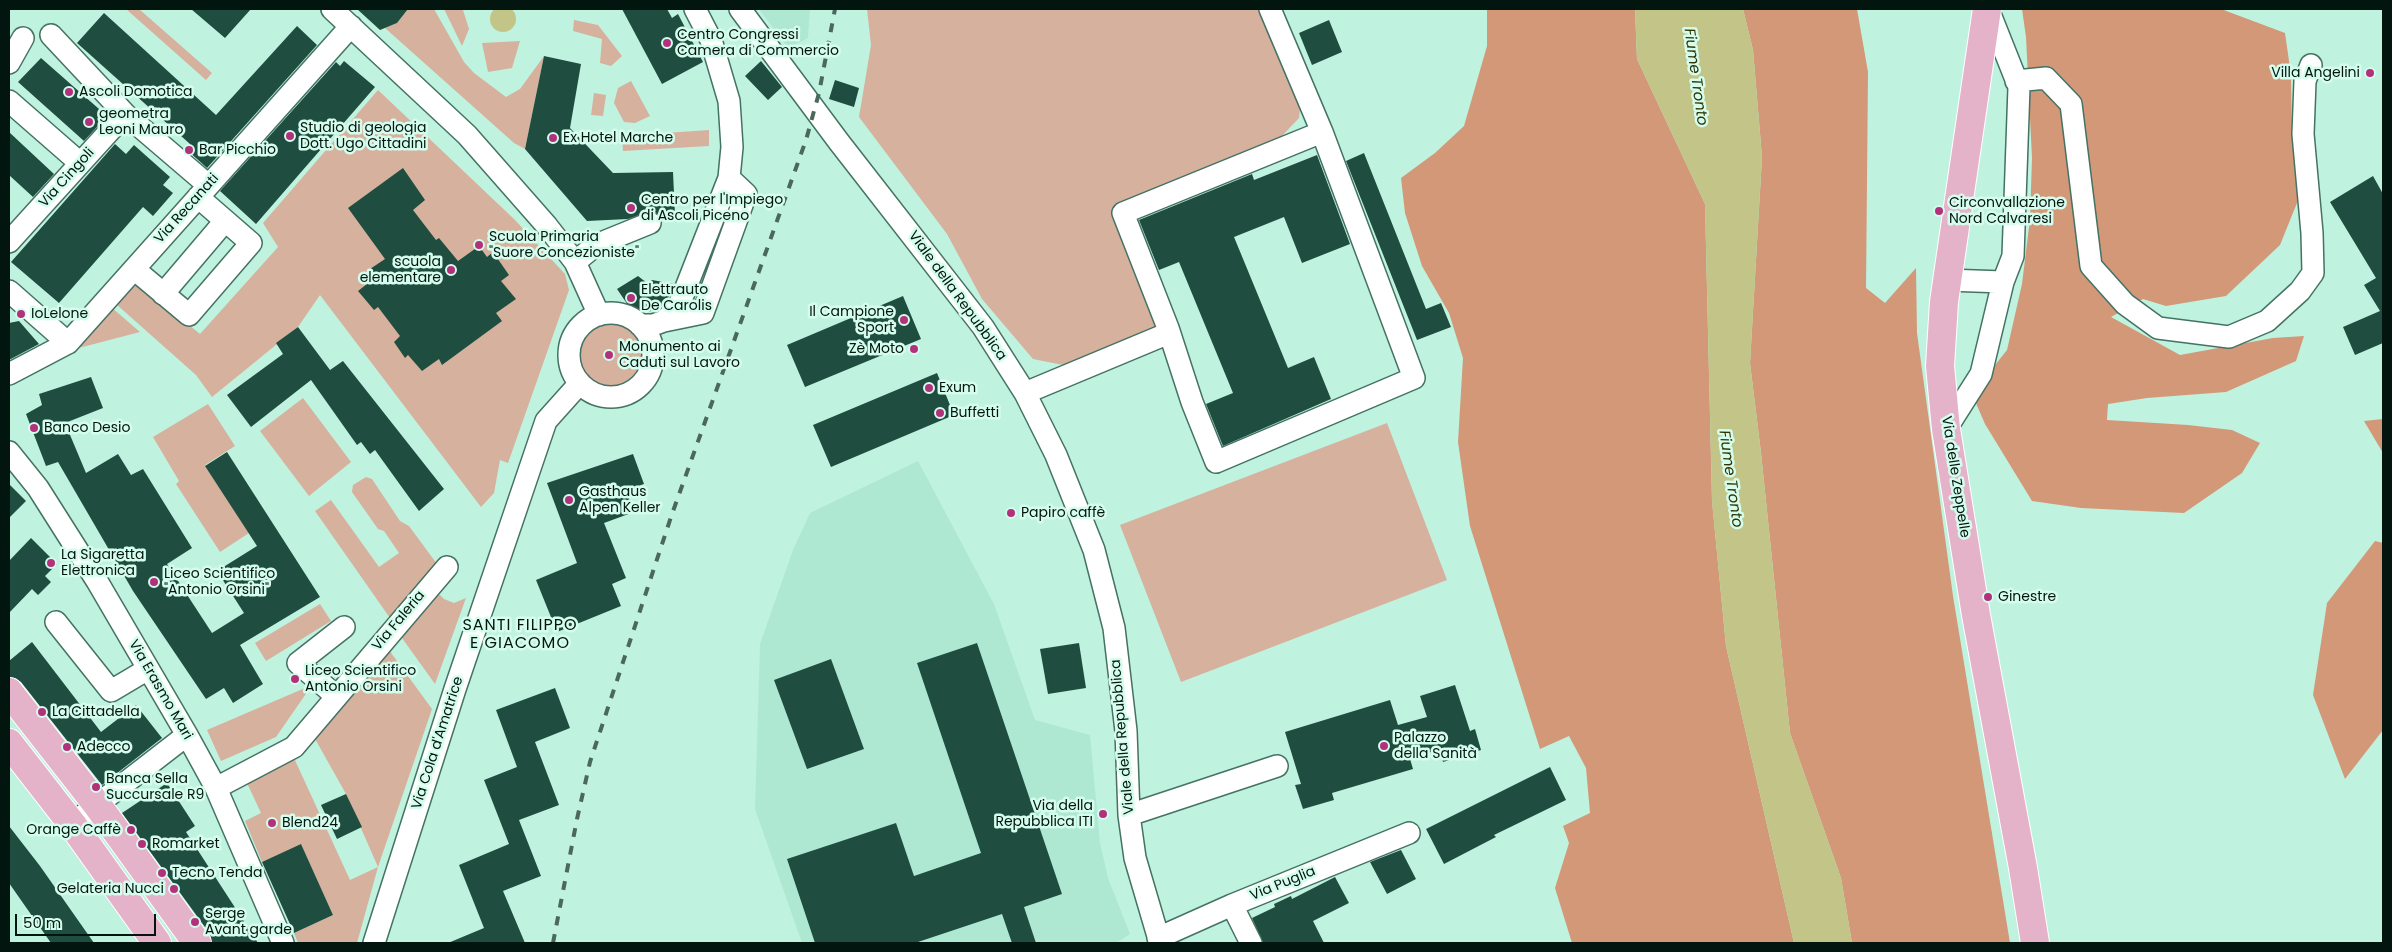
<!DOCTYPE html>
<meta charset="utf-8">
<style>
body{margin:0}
#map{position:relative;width:2392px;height:952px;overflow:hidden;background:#c0f2e0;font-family:Poppins,sans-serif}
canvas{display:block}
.frame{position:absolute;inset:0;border:10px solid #03150f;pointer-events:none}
.scale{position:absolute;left:15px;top:914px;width:141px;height:22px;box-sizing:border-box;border:2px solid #03150f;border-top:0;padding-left:6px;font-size:15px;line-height:18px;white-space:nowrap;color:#03150f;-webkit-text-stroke:4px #d5fdee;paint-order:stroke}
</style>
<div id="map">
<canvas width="2392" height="952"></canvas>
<div class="frame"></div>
<div class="scale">50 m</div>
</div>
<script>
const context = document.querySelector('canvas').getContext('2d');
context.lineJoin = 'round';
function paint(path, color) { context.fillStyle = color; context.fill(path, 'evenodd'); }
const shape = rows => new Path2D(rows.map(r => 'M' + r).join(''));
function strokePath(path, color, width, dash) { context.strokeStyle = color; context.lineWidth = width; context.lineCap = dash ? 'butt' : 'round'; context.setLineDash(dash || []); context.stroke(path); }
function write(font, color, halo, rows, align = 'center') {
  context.font = font + ' Poppins,sans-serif'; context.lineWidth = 5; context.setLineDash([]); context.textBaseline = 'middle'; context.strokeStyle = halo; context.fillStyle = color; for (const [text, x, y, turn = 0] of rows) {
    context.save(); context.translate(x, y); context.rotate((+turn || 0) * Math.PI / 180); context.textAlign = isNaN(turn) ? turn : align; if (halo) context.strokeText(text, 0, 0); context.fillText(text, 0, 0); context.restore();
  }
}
paint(shape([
 [759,9,810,9,808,38,788,48],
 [918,461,994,604,1035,720,1090,735,1100,843,1108,878,1130,934,1116,943,802,943,755,809,760,644,793,550,810,513]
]), '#aee8d3');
paint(shape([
 [126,9,139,9,212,73,206,80],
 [408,9,434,9,464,62,474,73,506,97,520,89,544,56,525,149,514,143,385,28,397,23],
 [444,9,463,10,469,29,462,46],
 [867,9,1263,9,1301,100,1299,118,1281,137,1113,207,1157,316,1156,327,1149,336,1068,366,1033,359,982,299,947,234,859,117,871,45],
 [574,20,598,25,622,56,611,66,600,63,602,39,573,31],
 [520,41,512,68,488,72,482,43],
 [631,81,650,116,635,123,624,122,614,103,618,88],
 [378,90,514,219,565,274,569,290,508,463,500,460,494,493,481,507,320,295,298,327,212,397,196,375,116,304,136,281,200,334,278,247,263,223],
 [594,93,606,95,603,116,591,115],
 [709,130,709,146,623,151,622,136],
 [111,307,140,332,71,350],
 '580 355a31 31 0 1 1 62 0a31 31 0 1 1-62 0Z',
 [303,398,351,462,309,496,260,431],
 [208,404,235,446,205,465,249,533,220,552,176,484,179,481,153,437],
 [1387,423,1447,580,1181,682,1120,525],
 [366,477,372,479,400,521,409,526,437,564,390,618,315,511,331,500,379,567,399,553,384,531,378,529,352,492,353,485],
 [438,593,444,599,454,603,466,598,435,684,402,638],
 [320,604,331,621,266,661,255,643],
 [389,650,432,709,378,867,357,943,298,943,294,933,333,915,301,845,262,862,245,821,261,813,247,783,294,758,350,880,378,867,346,794,314,737],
 [312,685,276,737,221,761,207,730]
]), '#d6b19d');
paint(shape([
 [1487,9,1635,9,1637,59,1705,204,1712,501,1726,646,1794,943,1572,943,1555,888,1569,843,1563,826,1590,813,1586,768,1569,736,1540,749,1470,526,1458,442,1463,358,1449,313,1422,266,1405,213,1401,178,1435,153,1464,126,1487,46],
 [1743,9,1857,9,1868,72,1866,288,1885,303,1916,268,1917,333,1953,596,2010,943,1852,943,1841,878,1790,733,1761,453,1750,363,1762,157,1753,50],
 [2022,9,2221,9,2285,33,2291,75,2292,139,2301,193,2280,245,2226,296,2166,306,2143,299,2111,317,2180,355,2273,338,2304,336,2296,361,2226,392,2147,398,2108,404,2107,420,2188,425,2232,430,2260,443,2242,473,2184,513,2081,508,2032,501,1985,424,1972,394,2007,350,2022,284,2030,219,2032,158,2026,37],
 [2383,419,2383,453,2364,421],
 [2375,541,2383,543,2383,730,2345,779,2313,695,2327,603]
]), '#d29878');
paint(shape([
 '490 19a13 13 0 1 1 26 0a13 13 0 1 1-26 0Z',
 [1635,9,1743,9,1753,50,1762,157,1750,363,1761,453,1790,733,1841,878,1852,943,1794,943,1726,646,1712,501,1705,204,1637,59]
]), '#c2c587');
paint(shape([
 [191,9,251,9,225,38],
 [357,9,408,9,397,23,380,30],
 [622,9,667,9,672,18,678,14,703,62,662,84],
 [104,13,216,115,297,26,317,45,207,168,186,149,190,144,77,43],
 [1329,20,1342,52,1312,65,1299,33],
 [544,56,581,64,570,128,613,173,673,172,675,215,660,216,651,211,628,219,587,221,525,149],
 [41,58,107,116,84,141,18,82],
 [344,61,375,87,256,224,220,191,336,62,340,66],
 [761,61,782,87,768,100,745,76],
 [835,80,859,88,854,107,829,99],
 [9,132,54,174,33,197,9,175],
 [115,144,126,154,134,145,170,177,163,185,173,193,153,216,143,207,59,303,11,262],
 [1364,153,1426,309,1441,303,1451,327,1417,340,1346,161],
 [1317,155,1350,244,1302,263,1284,217,1234,237,1288,368,1314,357,1331,399,1223,446,1206,404,1233,393,1179,262,1159,270,1139,220,1252,174,1254,180],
 [403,168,425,200,413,210,436,240,439,238,458,261,479,246,487,257,493,252,509,275,501,281,516,299,496,313,502,321,442,365,439,359,422,371,408,355,405,358,394,342,400,336,378,307,374,310,358,291,376,277,370,269,385,259,348,208],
 [2373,176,2383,194,2383,343,2355,355,2343,327,2380,311,2364,285,2376,278,2330,202],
 [638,276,647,283,652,280,674,284,667,301,657,310,634,314,617,289],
 [903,296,921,339,805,387,787,345],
 [19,321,39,344,9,360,9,323],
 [298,327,330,370,343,361,444,489,419,511,375,450,370,454,361,442,357,445,311,380,251,427,227,395,283,354,276,343],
 [937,373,954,415,831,467,813,425],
 [91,377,103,408,65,423,86,473,118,454,131,475,143,469,192,548,167,564,212,633,244,613,217,571,257,546,205,466,227,452,320,597,240,645,263,684,233,703,224,688,206,699,133,591,58,462,46,466,26,414,42,405,39,394],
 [633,454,644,484,626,490,634,512,604,523,626,578,612,584,621,606,557,632,536,580,577,563,547,483],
 [9,484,26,501,9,518],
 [31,538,57,564,45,576,51,582,38,595,32,589,9,613,9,561],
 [32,642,101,732,136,705,162,738,102,785,21,682,15,678,9,677,9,661],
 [977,643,1062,894,1024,907,1036,943,1012,943,1002,914,915,943,815,943,787,859,896,823,914,876,981,853,917,663],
 [1079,643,1086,688,1048,694,1040,649],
 [831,659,864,749,807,769,774,680],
 [1455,685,1470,731,1475,729,1481,750,1443,762,1440,749,1410,759,1413,769,1332,793,1334,800,1303,809,1295,785,1301,784,1285,732,1390,700,1398,725,1427,717,1420,696],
 [555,688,570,728,535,742,559,805,519,820,541,876,503,891,525,943,448,943,484,928,459,865,509,844,484,780,517,767,496,710],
 [1550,767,1566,800,1494,835,1496,837,1444,864,1426,829],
 [167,783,195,826,186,832,258,943,212,943,210,934,122,813],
 [346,794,362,827,337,839,321,805],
 [9,826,40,866,94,943,51,943,9,883],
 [301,844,333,915,294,933,262,862],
 [1401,850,1416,879,1387,894,1370,862],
 [1335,877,1349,903,1313,921,1324,943,1263,943,1252,918,1275,907,1274,904,1291,896,1292,899]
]), '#1f4e40');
const minor = shape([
 [332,9,467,135,547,226,575,262,599,315],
 [740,9,839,142,983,327,1025,393,1056,455,1094,550,1114,628,1126,731,1129,815,1135,858,1160,943],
 [1270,9,1322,132,1123,213,1168,328,1192,402,1216,462,1414,378,1322,132],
 [51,35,125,114,208,185],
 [9,63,23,38],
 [2016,81,2046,78,2071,104,2091,266,2125,304,2158,328,2229,337,2267,321,2300,291,2313,273,2312,233,2303,134,2305,81,2311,65],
 [9,101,80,163],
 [9,242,125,114],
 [575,262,596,245,650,223],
 [134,269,189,315,251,243,198,197],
 [1947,280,2003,282,2013,256,2019,87,1988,9],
 [9,291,68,343],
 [163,294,225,221],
 '569 355a42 42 0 1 1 84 0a42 42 0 1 1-84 0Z',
 [664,321,703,313,746,194,729,178],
 [640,325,653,325,664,321,678,308,729,178,732,147,729,101,711,40,695,9],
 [9,374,68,343,351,26],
 [1025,393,1169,333],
 [1946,429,1981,374,2003,282],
 [9,452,38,488,97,581,187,735,216,788,283,943],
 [56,622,111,691,148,669],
 [336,696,298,663,344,627],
 [216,788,294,747,447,567],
 [1129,815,1277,766],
 [72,824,187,735],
 [1232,905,1251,943],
 [1158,938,1232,905,1409,833],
 [374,943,455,689,546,421,580,383]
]);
const major = shape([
 [1987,9,1944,302,1940,366,1946,429,1976,615,2023,868,2035,943],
 [9,692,98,806,197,943],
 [9,743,72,824,157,943]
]);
strokePath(minor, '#447263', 24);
strokePath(major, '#fff', 30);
strokePath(minor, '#fff', 21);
strokePath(major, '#e4b3ca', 28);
strokePath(shape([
 [553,943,577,819,590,762,672,514,806,140,819,93,835,9]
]), '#4a685d', 4, [9, 9]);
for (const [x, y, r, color] of [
 [667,43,5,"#b3317a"],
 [2370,73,5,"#b3317a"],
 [69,92,5,"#b3317a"],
 [89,122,5,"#b3317a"],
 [290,136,5,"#b3317a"],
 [553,138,5,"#b3317a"],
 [189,150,5,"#b3317a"],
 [631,208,5,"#b3317a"],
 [1939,211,5,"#b3317a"],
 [479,245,5,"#b3317a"],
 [451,270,5,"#b3317a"],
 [631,298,5,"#b3317a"],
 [21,314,5,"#b3317a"],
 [904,320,5,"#b3317a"],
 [914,349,5,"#b3317a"],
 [609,355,5,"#b3317a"],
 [929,388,5,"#b3317a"],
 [940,413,5,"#b3317a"],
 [34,428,5,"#b3317a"],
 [569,500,5,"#b3317a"],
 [1011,513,5,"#b3317a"],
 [51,563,5,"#b3317a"],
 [154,582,5,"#b3317a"],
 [1988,597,5,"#b3317a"],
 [295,679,5,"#b3317a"],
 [42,712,5,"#b3317a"],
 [1384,746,5,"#b3317a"],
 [67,747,5,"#b3317a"],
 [96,787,5,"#b3317a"],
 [1103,814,5,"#b3317a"],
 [272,823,5,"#b3317a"],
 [131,830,5,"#b3317a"],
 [142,844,5,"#b3317a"],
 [162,873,5,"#b3317a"],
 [174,889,5,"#b3317a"],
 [195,922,5,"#b3317a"]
]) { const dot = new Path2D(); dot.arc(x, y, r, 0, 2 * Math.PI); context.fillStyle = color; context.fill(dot); strokePath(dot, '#d5fdee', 2); }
write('14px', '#03150f', '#d5fdee', [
 ["Centro Congressi",677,35],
 ["Camera di Commercio",677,51],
 ["Villa Angelini",2360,73,"right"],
 ["Ascoli Domotica",79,92],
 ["geometra",99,114],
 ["Leoni Mauro",99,130],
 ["Studio di geologia",300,128],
 ["Dott. Ugo Cittadini",300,144],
 ["Ex Hotel Marche",563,138],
 ["Bar Picchio",199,150],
 ["Centro per l'Impiego",641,200],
 ["di Ascoli Piceno",641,216],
 ["Circonvallazione",1949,203],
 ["Nord Calvaresi",1949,219],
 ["Scuola Primaria",489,237],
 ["\"Suore Concezioniste\"",489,253],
 ["scuola",441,262,"right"],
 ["elementare",441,278,"right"],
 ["Elettrauto",641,290],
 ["De Carolis",641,306],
 ["Il Campione",894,312,"right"],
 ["Sport",894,328,"right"],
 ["IoLelone",31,314],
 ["Monumento ai",619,347],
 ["Caduti sul Lavoro",619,363],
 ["Zè Moto",904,349,"right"],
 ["Exum",939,388],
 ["Buffetti",950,413],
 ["Banco Desio",44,428],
 ["Gasthaus",579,492],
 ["Alpen Keller",579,508],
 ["Papiro caffè",1021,513],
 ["La Sigaretta",61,555],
 ["Elettronica",61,571],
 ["Liceo Scientifico",164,574],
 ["\"Antonio Orsini\"",164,590],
 ["Ginestre",1998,597],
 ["Liceo Scientifico",305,671],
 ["Antonio Orsini",305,687],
 ["La Cittadella",52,712],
 ["Palazzo",1394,738],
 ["della Sanità",1394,754],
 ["Adecco",77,747],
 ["Banca Sella",106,779],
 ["Succursale R9",106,795],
 ["Via della",1093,806,"right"],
 ["Repubblica ITI",1093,822,"right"],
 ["Blend24",282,823],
 ["Orange Caffè",121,830,"right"],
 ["Romarket",152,844],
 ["Tecno Tenda",172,873],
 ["Gelateria Nucci",164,889,"right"],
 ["Serge",205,914],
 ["Avant garde",205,930]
], 'left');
write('14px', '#03150f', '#d5fdee', [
 ["Via Cingoli",67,178,-48],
 ["Via Recanati",187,209,-48],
 ["Viale della Repubblica",957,296,54],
 ["Via delle Zeppelle",1955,477,81],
 ["Via Faleria",399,621,-50],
 ["Via Erasmo Mari",160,690,60],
 ["Viale della Repubblica",1123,737,-95],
 ["Via Cola d'Amatrice",438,743,-72],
 ["Via Puglia",1283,884,-22]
]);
write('italic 15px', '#313200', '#d5fdee', [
 ["Fiume Tronto",1695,77,82],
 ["Fiume Tronto",1730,479,82]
]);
context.letterSpacing = '1px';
write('16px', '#03150f', '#d5fdee', [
 ["SANTI FILIPPO",520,626],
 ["E GIACOMO",520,644]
]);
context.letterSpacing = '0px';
</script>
